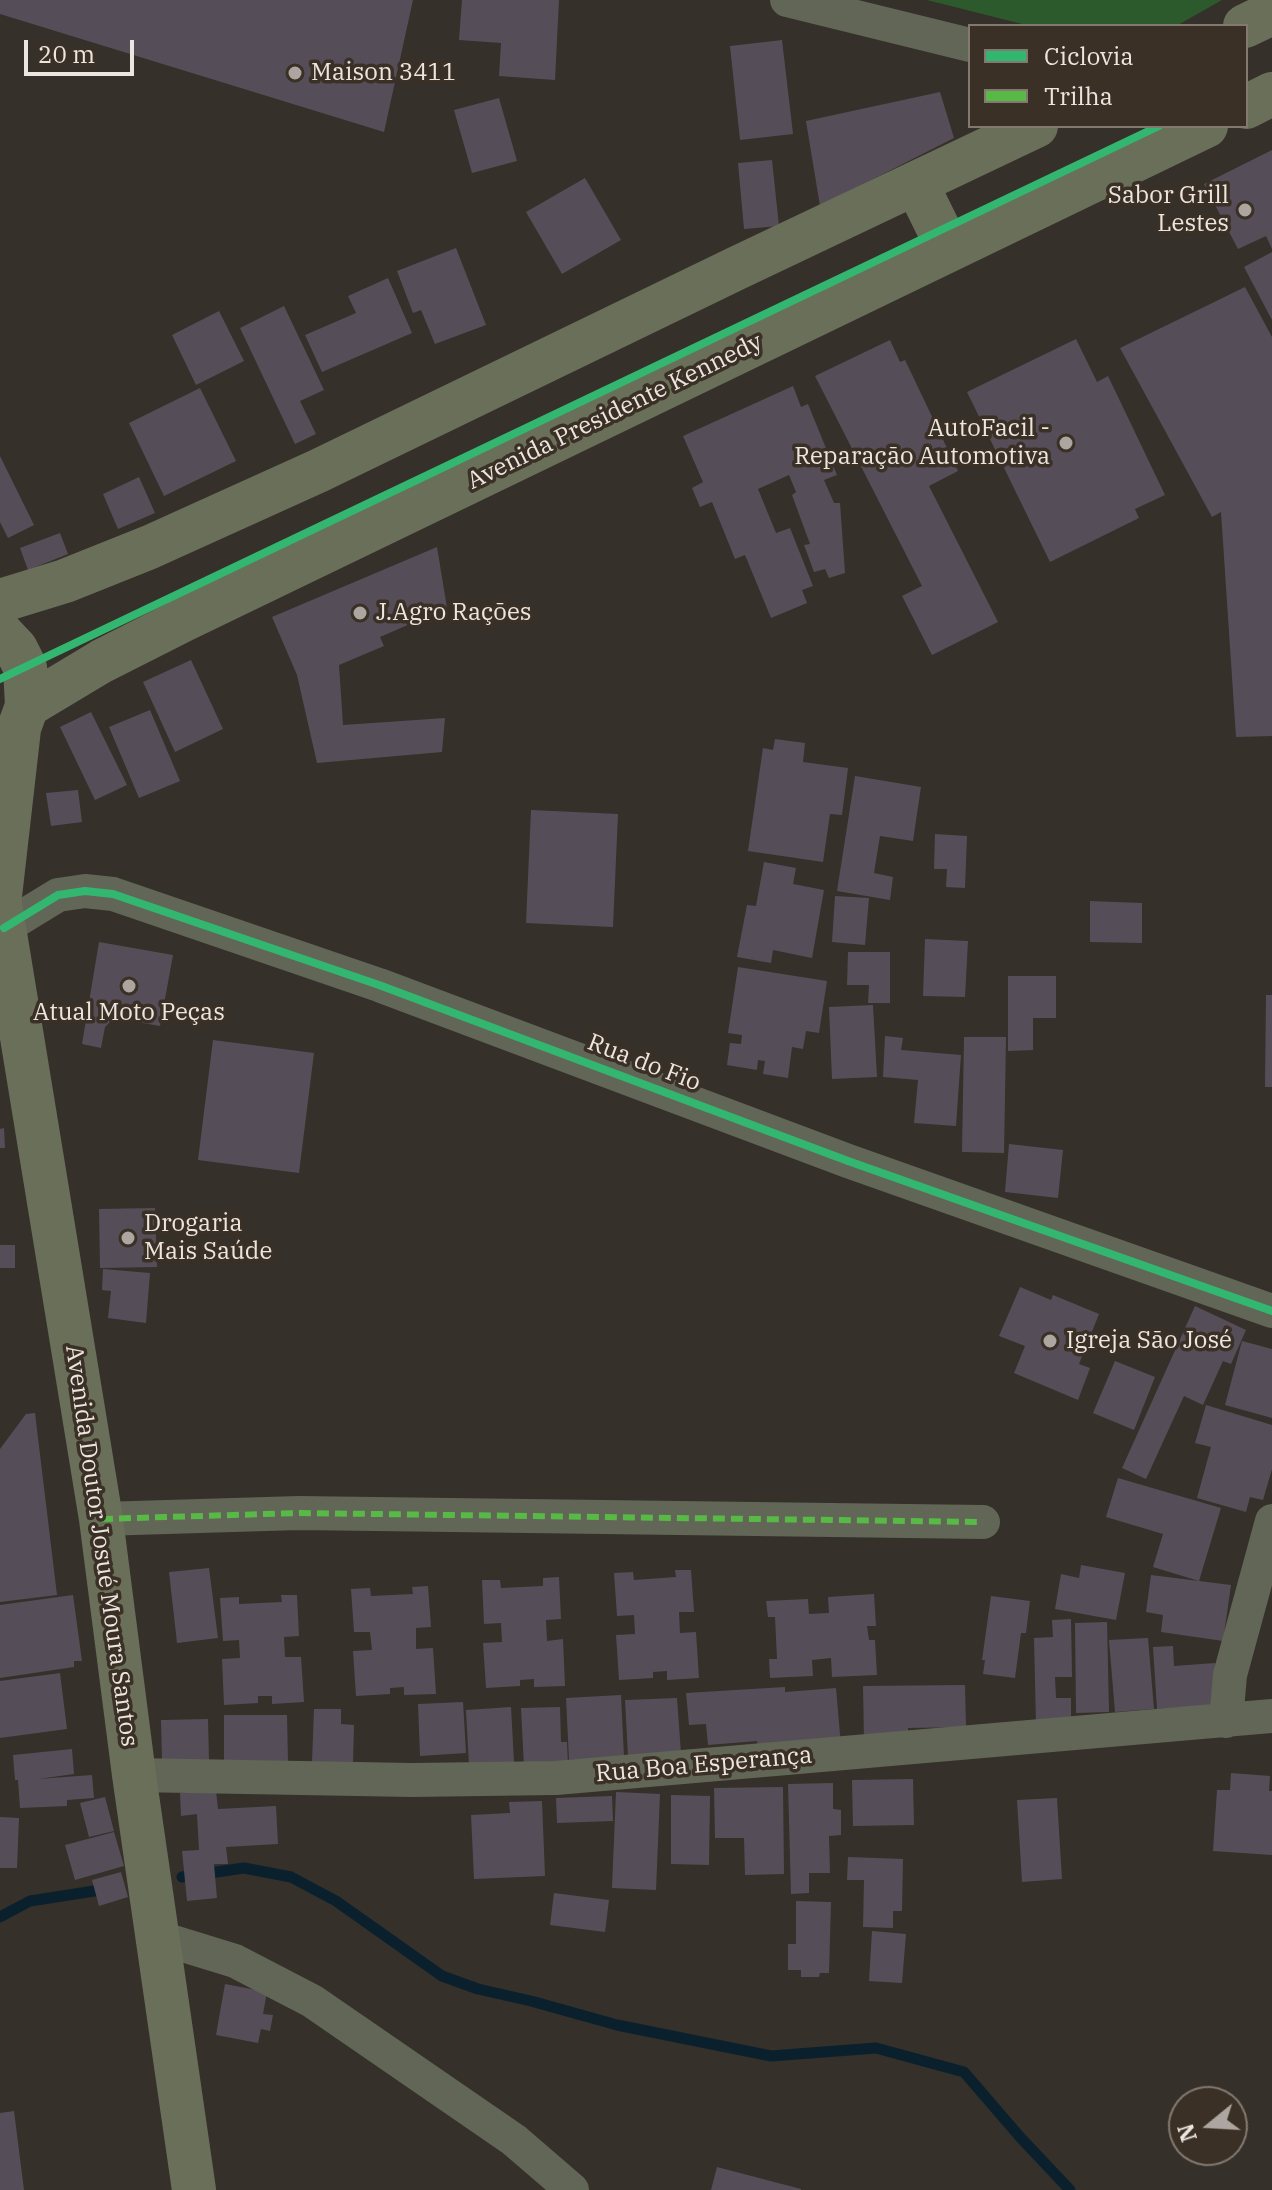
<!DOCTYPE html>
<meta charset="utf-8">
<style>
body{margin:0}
#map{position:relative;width:1272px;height:2190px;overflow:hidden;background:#35302a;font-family:"IBM Plex Serif",serif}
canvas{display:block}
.legend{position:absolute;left:968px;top:24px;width:280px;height:104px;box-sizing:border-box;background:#3a3025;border:2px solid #827970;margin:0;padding:10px 14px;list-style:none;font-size:24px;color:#ede6e0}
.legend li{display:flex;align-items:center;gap:16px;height:40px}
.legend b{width:40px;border:2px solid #827970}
.north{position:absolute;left:1168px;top:2086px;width:80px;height:80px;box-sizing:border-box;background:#3a3025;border:2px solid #827970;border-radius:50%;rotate:252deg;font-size:22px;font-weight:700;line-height:32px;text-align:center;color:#ede6e0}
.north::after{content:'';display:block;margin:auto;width:28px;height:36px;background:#ada6a0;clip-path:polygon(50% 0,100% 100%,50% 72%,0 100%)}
.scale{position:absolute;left:24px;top:40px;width:110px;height:36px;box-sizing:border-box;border:4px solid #ede6e0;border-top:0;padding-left:10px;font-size:24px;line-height:28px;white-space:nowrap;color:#ede6e0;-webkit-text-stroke:6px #3a3025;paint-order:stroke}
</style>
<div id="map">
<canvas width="1272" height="2190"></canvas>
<ul class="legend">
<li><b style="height:10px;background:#33b770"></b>Ciclovia</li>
<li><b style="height:10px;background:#58b947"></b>Trilha</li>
</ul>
<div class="north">N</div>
<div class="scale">20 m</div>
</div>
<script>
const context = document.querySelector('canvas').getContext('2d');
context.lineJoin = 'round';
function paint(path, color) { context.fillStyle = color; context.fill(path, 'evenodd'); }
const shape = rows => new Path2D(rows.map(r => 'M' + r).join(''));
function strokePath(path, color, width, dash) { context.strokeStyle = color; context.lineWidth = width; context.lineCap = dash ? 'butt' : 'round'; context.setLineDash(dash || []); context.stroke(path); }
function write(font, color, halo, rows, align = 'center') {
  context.font = font + ' "IBM Plex Serif",serif'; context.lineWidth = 7; context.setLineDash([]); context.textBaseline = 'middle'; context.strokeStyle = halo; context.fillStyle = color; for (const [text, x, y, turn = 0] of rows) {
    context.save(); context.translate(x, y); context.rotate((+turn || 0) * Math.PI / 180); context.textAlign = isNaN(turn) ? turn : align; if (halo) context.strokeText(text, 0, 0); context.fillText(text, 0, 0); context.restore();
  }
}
paint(shape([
 [927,0,1222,0,1176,26,1030,26]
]), '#2d5a2c');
strokePath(shape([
 [182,1877,244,1868,291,1877,336,1901,442,1976,478,1989,531,2001,617,2025,771,2056,876,2048,964,2072,1020,2137,1070,2190],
 [0,1917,30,1901,107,1889]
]), '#0a212d', 11);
paint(shape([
 [0,0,413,0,384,132,0,14],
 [462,0,559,0,555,80,499,76,501,43,459,40],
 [782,40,793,134,740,140,730,46],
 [940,92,954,138,820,206,806,121],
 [499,98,517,161,472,173,454,110],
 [1272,150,1272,249,1266,236,1238,249,1204,184],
 [772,160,779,226,744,229,738,163],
 [585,178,621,240,562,274,526,212],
 [456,248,486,325,435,344,421,310,413,313,397,271],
 [1272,252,1272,320,1244,267],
 [388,278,412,333,322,372,305,335,356,313,348,296],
 [1245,287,1272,337,1272,736,1236,737,1221,512,1212,517,1120,348],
 [284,306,324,390,300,401,316,434,295,444,240,328],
 [219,311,244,361,196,385,172,335],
 [1076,339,1097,382,1108,376,1165,495,1135,509,1139,518,1050,562,967,392],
 [890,340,900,362,905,360,958,471,929,486,998,622,932,655,902,596,922,586,815,376],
 [793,386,801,407,808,404,837,475,824,480,834,503,840,503,845,573,829,578,825,569,814,572,804,545,810,544,792,495,796,492,789,475,758,489,776,533,790,528,813,586,802,590,807,603,771,618,745,555,735,559,712,502,700,507,692,488,703,482,683,436],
 [200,388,236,461,164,496,129,423],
 [0,456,34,525,8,538,0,522],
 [139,477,155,513,118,529,103,494],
 [60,533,68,554,28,570,20,548],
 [437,547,447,608,380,637,384,646,339,665,343,725,445,718,442,752,317,763,297,675,272,617],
 [191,660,223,729,175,752,143,682],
 [150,710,180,781,139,798,109,727],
 [91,712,127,785,95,800,60,727],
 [775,739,805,743,803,762,848,768,842,815,830,814,823,862,748,851,763,748,773,750],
 [855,776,921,787,913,841,880,836,874,873,893,877,890,900,837,891],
 [78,790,82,822,51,826,46,793],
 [531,810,618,814,613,927,526,923],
 [935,834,967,836,965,888,946,887,947,869,934,869],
 [764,862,796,868,793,884,824,890,812,958,773,950,771,963,737,957,747,905,756,906],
 [835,896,869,898,865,945,832,942],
 [1090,901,1142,903,1142,943,1090,942],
 [925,939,968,941,965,997,923,996],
 [99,942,173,955,160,1026,114,1018,105,1027,101,1048,82,1044],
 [848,952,890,952,890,1003,868,1003,869,985,847,985],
 [738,967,827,981,819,1033,806,1031,803,1049,792,1047,788,1078,763,1074,765,1061,758,1060,757,1070,727,1065,730,1043,741,1044,742,1035,728,1033],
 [1008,976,1056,976,1056,1018,1033,1018,1033,1050,1008,1051],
 [1266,995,1272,995,1272,1087,1265,1087],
 [873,1005,877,1077,832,1079,829,1007],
 [885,1036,903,1038,901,1050,961,1055,956,1126,914,1123,918,1080,883,1077],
 [964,1037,1006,1037,1004,1153,962,1152],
 [213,1040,314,1053,299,1173,198,1160],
 [4,1128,5,1148,0,1148,0,1129],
 [1009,1144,1063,1150,1058,1198,1005,1192],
 [155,1208,157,1267,100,1268,99,1209],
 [0,1245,15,1245,15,1268,0,1268],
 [103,1269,150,1273,146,1323,108,1318,111,1291,102,1290],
 [1020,1287,1051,1300,1053,1295,1099,1314,1079,1364,1090,1368,1078,1400,1014,1373,1025,1346,999,1336],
 [1195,1306,1246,1330,1231,1364,1223,1361,1203,1405,1184,1396,1146,1479,1122,1468],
 [1242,1341,1272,1349,1272,1418,1225,1405],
 [1115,1361,1155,1377,1134,1430,1093,1413],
 [1206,1405,1272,1425,1272,1469,1263,1500,1250,1497,1246,1512,1197,1498,1211,1447,1195,1443],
 [35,1413,57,1595,0,1602,0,1449,26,1414],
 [1118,1478,1221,1508,1199,1581,1153,1567,1163,1534,1106,1517],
 [1081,1565,1125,1573,1116,1620,1055,1609,1061,1574,1079,1578],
 [209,1568,218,1638,177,1643,169,1572],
 [675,1570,691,1570,694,1612,679,1612,680,1633,696,1632,699,1678,667,1680,667,1671,653,1672,653,1678,619,1680,616,1635,635,1634,634,1615,617,1616,614,1573,633,1572,634,1580,676,1577],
 [1151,1575,1231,1585,1223,1641,1161,1632,1163,1615,1146,1612],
 [559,1577,561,1619,546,1620,547,1641,563,1639,565,1686,534,1687,534,1679,520,1680,520,1686,486,1688,483,1643,502,1642,501,1623,484,1624,482,1580,500,1580,501,1588,543,1586,543,1578],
 [428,1586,431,1627,416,1628,416,1649,433,1648,436,1694,404,1695,404,1687,390,1688,390,1694,356,1696,353,1651,372,1650,370,1632,354,1632,351,1589,370,1588,371,1596,413,1594,412,1587],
 [874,1594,876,1626,867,1626,869,1640,875,1640,877,1675,832,1677,831,1658,812,1660,813,1676,770,1678,769,1659,777,1659,775,1617,768,1617,766,1601,808,1599,809,1614,829,1613,828,1597],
 [73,1595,82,1661,74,1661,74,1667,0,1678,0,1605],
 [281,1595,297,1595,299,1636,284,1637,285,1657,301,1657,304,1702,272,1704,272,1696,258,1696,258,1703,224,1705,222,1659,240,1658,239,1640,223,1641,220,1598,239,1597,239,1604,282,1602],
 [991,1596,1030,1601,1026,1633,1021,1633,1015,1678,983,1674,985,1660,982,1660],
 [1071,1619,1072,1677,1055,1677,1056,1698,1071,1698,1071,1724,1036,1724,1034,1638,1053,1637,1052,1620],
 [1107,1622,1109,1712,1076,1713,1075,1623],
 [1148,1638,1154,1709,1115,1712,1109,1640],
 [1173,1646,1174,1666,1215,1663,1217,1705,1157,1709,1153,1647],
 [60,1673,67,1729,0,1738,0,1681],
 [965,1685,966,1727,908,1728,908,1739,864,1740,863,1686],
 [785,1687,785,1692,836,1688,841,1746,758,1752,757,1741,708,1745,706,1724,689,1725,686,1693],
 [621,1695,624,1757,569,1760,566,1698],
 [677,1698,681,1753,628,1756,625,1700],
 [463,1702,466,1753,420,1756,418,1704],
 [511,1707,514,1762,469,1765,466,1710],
 [560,1707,561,1742,567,1742,568,1765,524,1767,521,1708],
 [314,1709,341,1709,341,1724,354,1725,353,1763,312,1762],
 [224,1715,287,1715,288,1762,224,1761],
 [208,1719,209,1760,162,1761,161,1720],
 [72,1749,74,1774,38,1779,92,1775,94,1798,67,1800,67,1806,20,1808,18,1780,15,1780,13,1755],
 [1231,1773,1270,1776,1269,1791,1272,1791,1272,1855,1213,1851,1217,1790,1230,1790],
 [913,1779,914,1825,853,1826,852,1780],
 [833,1783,833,1809,841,1810,841,1835,829,1836,830,1873,809,1873,809,1893,791,1894,788,1784],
 [783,1787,784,1874,745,1875,744,1838,715,1838,714,1788],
 [216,1791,218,1809,276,1806,278,1844,226,1847,228,1864,214,1864,217,1898,187,1901,182,1851,199,1850,197,1814,181,1816,180,1793],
 [616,1792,660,1794,656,1890,612,1888],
 [671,1795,710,1796,709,1865,671,1864],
 [612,1796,613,1821,557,1823,556,1798],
 [105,1797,114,1831,89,1837,80,1803],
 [1057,1798,1062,1879,1022,1882,1017,1800],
 [542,1801,545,1876,474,1879,471,1815,510,1813,509,1802],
 [0,1817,19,1818,17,1868,0,1868],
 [114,1832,124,1866,75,1880,65,1845],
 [848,1857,903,1859,902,1911,893,1911,893,1928,863,1927,864,1880,847,1880],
 [121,1872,128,1897,99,1906,92,1880],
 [554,1893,609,1900,605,1932,550,1925],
 [796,1901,831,1902,829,1973,820,1973,819,1977,801,1977,801,1970,788,1970,788,1944,796,1944],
 [872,1931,906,1934,902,1983,869,1981],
 [225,1984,267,1992,263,2014,273,2015,270,2031,261,2029,258,2043,216,2035],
 [14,2111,24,2190,0,2190,0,2113],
 [717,2167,801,2189,801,2190,711,2190]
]), '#554e58');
strokePath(shape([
 [787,0,970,45],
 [4,928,58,895,85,891,113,894,379,985,848,1161,1272,1311],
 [101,1519,299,1513,983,1522],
 [1226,1721,1230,1675,1272,1521],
 [134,1775,412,1780,556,1778,1272,1716],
 [157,1937,235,1961,312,2001,514,2140,572,2190]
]), '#616656', 34);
strokePath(shape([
 [1245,26,1272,13],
 [1246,107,1272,94],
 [916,183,949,250],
 [0,601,65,581,150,547,318,471,737,268,1036,126],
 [0,632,16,649,25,667,27,706,19,728],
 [27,706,102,661,183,620,1206,126],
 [0,896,19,729],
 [0,903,101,1519,134,1775,194,2190]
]), '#6a6f5a', 44);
strokePath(shape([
 [101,1519,299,1513,983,1522]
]), '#58b947', 6, [12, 6]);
strokePath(shape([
 [0,679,1159,126],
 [4,928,58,895,85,891,113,894,379,985,848,1161,1272,1311]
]), '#33b770', 8);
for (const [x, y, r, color] of [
 [295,73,8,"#ada6a0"],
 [1245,210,8,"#ada6a0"],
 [1066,443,8,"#ada6a0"],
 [360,613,8,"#ada6a0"],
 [129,986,8,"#ada6a0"],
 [128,1238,8,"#ada6a0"],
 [1050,1341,8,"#ada6a0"]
]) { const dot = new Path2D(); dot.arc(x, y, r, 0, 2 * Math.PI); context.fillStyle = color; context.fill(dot); strokePath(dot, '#3a3025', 3); }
write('24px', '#ede6e0', '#3a3025', [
 ["Maison 3411",311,73],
 ["Sabor Grill",1229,196,"right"],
 ["Lestes",1229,224,"right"],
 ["AutoFacil -",1050,429,"right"],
 ["Reparação Automotiva",1050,457,"right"],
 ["J.Agro Rações",376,613],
 ["Atual Moto Peças",129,1013,"center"],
 ["Drogaria",144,1224],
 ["Mais Saúde",144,1252],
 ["Igreja São José",1066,1341]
], 'left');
write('24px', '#ede6e0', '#3a3025', [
 ["Avenida Presidente Kennedy",615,412,-26],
 ["Rua do Fio",644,1063,21],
 ["Avenida Doutor Josué Moura Santos",101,1546,82],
 ["Rua Boa Esperança",704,1765,-5]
]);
</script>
